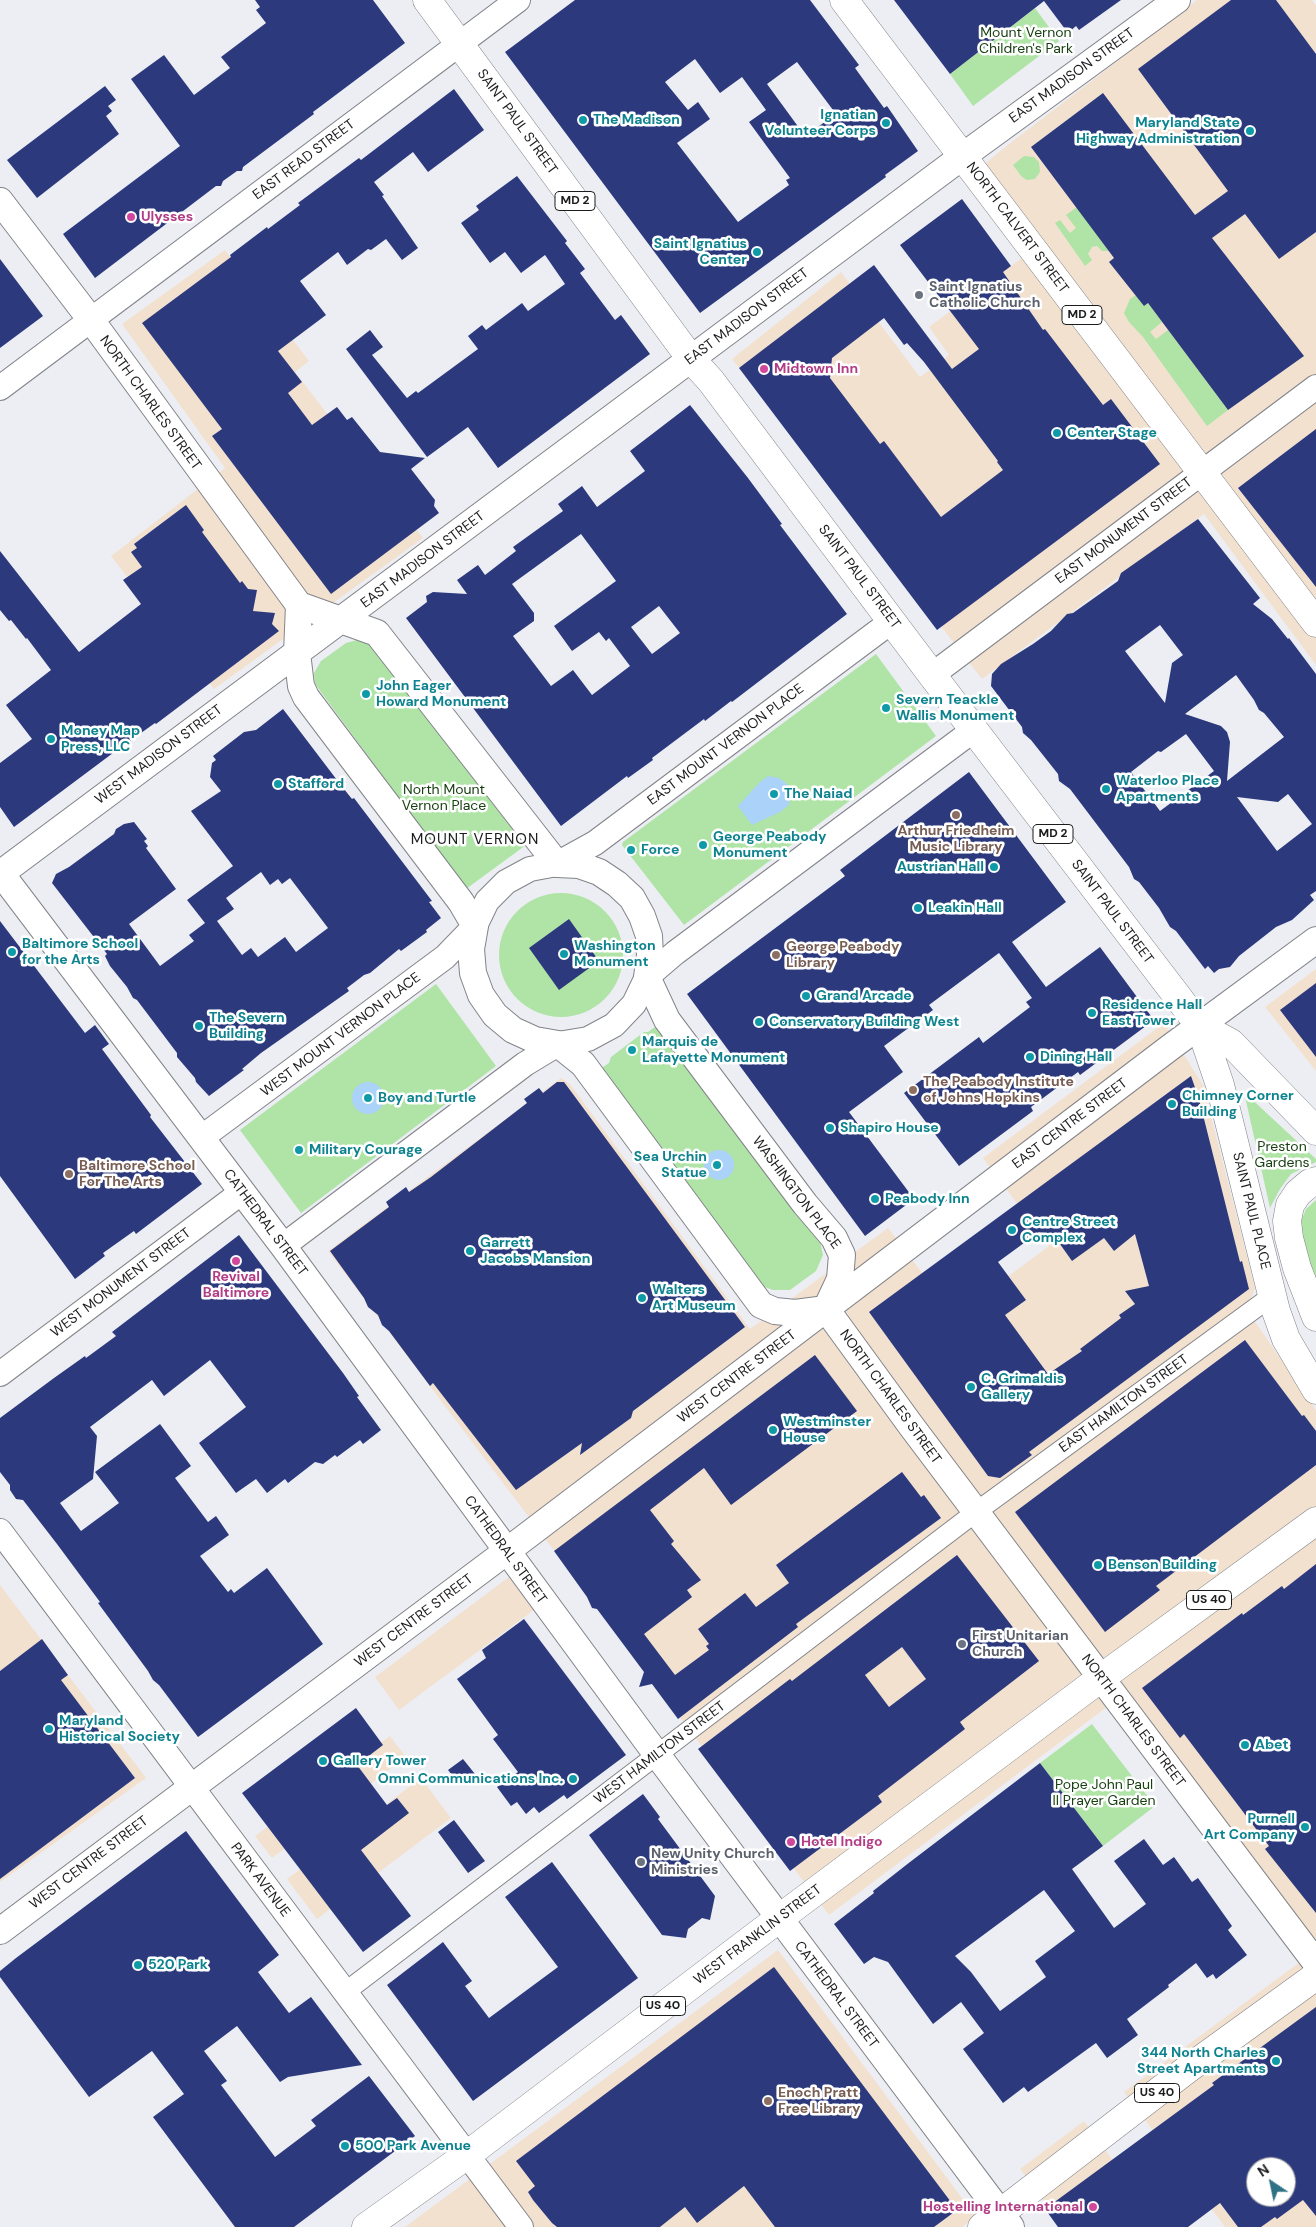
<!DOCTYPE html>
<style>
body{margin:0}
#map{position:relative;width:1316px;height:2227px;overflow:hidden;background:#eceef4;font-family:"DM Sans",sans-serif}
canvas{display:block}
.north{position:absolute;left:1246px;top:2157px;width:50px;height:50px;box-sizing:border-box;background:#fff;border:1px solid #a4a4a5;border-radius:50%;rotate:326deg;font-size:14px;font-weight:700;line-height:20px;text-align:center;color:#1b1c1e}
.north::after{content:'';display:block;margin:auto;width:18px;height:22px;background:#307285;clip-path:polygon(50% 0,100% 100%,50% 72%,0 100%)}
</style>
<div id="map">
<canvas width="1316" height="2227"></canvas>
<div class="north">N</div>
</div>
<script>
const context = document.querySelector('canvas').getContext('2d');
context.lineJoin = 'round';
function paint(path, color) { context.fillStyle = color; context.fill(path, 'evenodd'); }
const shape = rows => new Path2D(rows.map(r => 'M' + r).join(''));
function strokePath(path, color, width, dash) { context.strokeStyle = color; context.lineWidth = width; context.lineCap = dash ? 'butt' : 'round'; context.setLineDash(dash || []); context.stroke(path); }
function write(font, color, halo, rows, align = 'center') {
  context.font = font + ' "DM Sans",sans-serif'; context.lineWidth = 5; context.setLineDash([]); context.textBaseline = 'middle'; context.strokeStyle = halo; context.fillStyle = color; for (const [text, x, y, turn = 0] of rows) {
    context.save(); context.translate(x, y); context.rotate((+turn || 0) * Math.PI / 180); context.textAlign = isNaN(turn) ? turn : align; if (halo) context.strokeText(text, 0, 0); context.fillText(text, 0, 0); context.restore();
  }
}
paint(shape([
 [1197,0,1312,0,1316,5,1316,665,1204,514,982,679,732,359,841,272,920,377,949,355,929,327,1023,257,965,180,1004,148],
 [225,250,309,361,295,372,423,538,214,689,111,556,225,468,122,324],
 [1316,969,1316,1071,1265,1007],
 [1164,1023,1203,1085,1255,1288,1247,1310,1316,1410,1316,2227,1225,2227,1124,2092,1304,1959,1111,1704,829,1915,328,1251,561,1078,570,1084,750,1329,888,1228,955,1316,1049,1246,983,1158],
 [1256,2167,1286,2167,1286,2197,1256,2197],
 [509,1577,534,1610,399,1710,375,1677],
 [0,1585,146,1778,0,1882],
 [390,1736,406,1757,272,1858,255,1836],
 [421,1778,451,1818,317,1919,287,1879],
 [778,1950,976,2217,962,2227,405,2227],
 [1084,2121,1162,2227,1064,2227,1020,2169]
]), '#f3e1d0');
paint(shape([
 [1035,8,1059,41,973,106,950,74],
 [1024,156,1034,157,1039,162,1040,172,1035,179,1027,180,1022,177,1013,165],
 [1077,207,1109,251,1102,251,1097,246,1092,247,1088,254,1092,260,1085,266,1055,223,1060,220,1070,233,1076,228,1066,215],
 [1136,295,1144,306,1148,303,1162,322,1150,332,1156,339,1168,330,1228,410,1207,426,1143,337,1129,322,1124,313,1130,299],
 [361,639,368,641,423,709,526,845,466,889,315,684,314,673,321,661,346,643],
 [876,654,936,736,684,925,622,845,623,842],
 '499 955a62 62 0 1 1 124 0a62 62 0 1 1-124 0Z',
 [436,984,496,1066,301,1213,240,1130],
 [659,1024,820,1241,823,1255,816,1271,790,1290,773,1290,762,1286,600,1069,609,1063,611,1057,644,1032,648,1032],
 [1244,1092,1316,1159,1316,1162,1291,1174,1280,1189,1270,1208],
 [1316,1200,1316,1287,1301,1233,1301,1221,1306,1209],
 [1092,1724,1155,1806,1103,1846,1040,1763]
]), '#afe4a6');
paint(shape([
 [768,776,779,778,787,784,791,794,789,805,780,812,752,825,738,806,759,783],
 '352 1098a16 16 0 1 1 32 0a16 16 0 1 1-32 0Z',
 '704 1165a15 15 0 1 1 30 0a15 15 0 1 1-30 0Z'
]), '#abd2f9');
paint(shape([
 [255,0,373,0,405,43,313,112,314,114,243,167,242,171,237,171,223,181,221,186,216,186,95,278,63,234,180,146,131,79,164,55,194,95,230,68,221,57,266,23,256,10,260,7],
 [575,0,810,0,859,65,855,68,884,108,887,106,918,151,885,175,886,177,700,313,505,52],
 [695,59,720,93,742,77,766,110,749,122,790,178,786,180,789,185,738,222,677,143,710,119,698,102,688,110,665,82],
 [797,62,836,114,805,136,767,84],
 [894,0,1121,0,1079,30,1076,26,1068,33,1044,1,950,74],
 [1231,0,1276,0,1316,54,1316,232,1279,259,1245,214,1212,238,1304,356,1228,410,1148,303,1144,306,1109,262,1114,258,1031,147,1103,93,1195,215,1228,191,1138,69],
 [105,86,116,100,108,106,112,111,106,116,119,134,37,198,7,160],
 [454,89,484,130,428,172,413,152,374,182,384,195,382,196,418,248,402,260,386,239,371,250,368,249,347,265,338,252,300,281,326,315,278,351,302,382,288,393,312,425,337,407,347,420,352,417,380,452,425,458,411,469,435,500,434,506,439,513,331,594,212,436,222,429,142,323,231,257,230,255,267,227,268,229,300,205,298,203,359,158,361,160],
 [517,176,567,241,565,243,585,269,580,273,615,320,621,315,650,354,498,468,468,427,427,457,346,349,370,330,383,347,372,355,407,398,416,391,418,393,478,349,468,336,482,325,486,330,522,303,528,311,565,284,545,255,521,273,505,252,490,263,461,223,479,210,476,206],
 [962,199,1011,266,1003,272,1043,330,1045,329,1103,405,1111,399,1160,464,937,630,739,368,874,265,952,369,979,349,900,245],
 [884,318,904,345,907,343,924,362,998,461,997,462,1003,470,941,517,884,441,880,444,830,378,832,358],
 [0,259,43,316,0,348],
 [690,405,748,478,782,524,780,525,847,614,732,702,731,701,705,721,704,719,652,758,653,760,628,778,627,776,561,826,406,618,427,602,426,596,433,592,467,594,457,580,478,565,485,575,516,551,513,547,563,511,558,504,582,486,597,507,645,471,630,451],
 [581,534,616,581,554,626,572,651,599,632,606,641,609,638,630,666,592,695,573,670,551,686,513,636,534,621,534,613,512,584],
 [659,606,680,633,652,654,631,627],
 [1316,429,1316,587,1238,488],
 [186,505,204,530,202,532,240,583,242,581,248,589,257,590,253,611,275,613,272,624,279,631,156,724,155,723,113,753,14,827,0,807,0,763,32,739,6,705,51,670,27,638,26,639,11,620,9,621,0,610,0,551,79,652,141,604,123,580,142,567,131,552,137,548,134,544],
 [1198,519,1260,598,1253,604,1272,619,1288,639,1289,638,1316,674,1316,891,1310,895,1314,900,1292,920,1276,927,1239,956,1230,967,1219,969,1214,973,1208,966,1205,969,1176,931,1170,927,1159,908,1139,882,1134,879,1129,867,1070,789,1059,781,1058,774,1031,740,1023,733,1022,727,991,686,992,674,1001,664,1033,644,1051,631,1067,614,1073,613,1118,581,1121,573],
 [1160,625,1183,655,1172,663,1165,703,1125,651],
 [1236,675,1254,700,1259,710,1264,713,1284,737,1227,781,1230,742,1227,732,1221,726,1185,714],
 [1186,734,1214,771,1160,811,1131,772,1158,751,1161,752],
 [1288,794,1312,824,1277,851,1237,797,1278,802],
 [283,709,340,784,352,799,354,798,432,901,429,902,441,918,426,930,427,932,401,951,399,949,370,973,364,975,347,988,349,991,261,1053,242,1069,244,1070,209,1096,196,1082,195,1078,177,1057,177,1053,137,1000,133,998,127,987,110,966,105,956,107,954,52,883,56,874,69,867,114,834,116,829,124,824,134,822,147,839,144,841,148,846,146,848,176,889,129,924,160,966,194,941,189,935,205,923,187,900,233,866,191,811,221,791,210,777,212,763,216,760,213,756,244,732,256,730],
 [261,872,270,885,278,879,282,884,290,878,328,928,296,952,285,937,258,957,251,948,242,955,217,921,234,909,226,898],
 [969,772,1066,902,1012,942,1046,987,1100,947,1154,1020,1080,1075,1078,1072,1031,1107,1033,1111,959,1166,904,1093,979,1037,983,1043,1030,1007,1026,1002,1032,998,999,953,929,1005,933,1010,884,1046,903,1072,849,1112,914,1199,865,1236,687,994,845,876,840,870],
 [569,919,599,961,559,990,529,948],
 [0,921,85,1033,95,1025,109,1044,102,1049,151,1115,150,1117,202,1184,136,1234,134,1231,103,1253,105,1256,75,1279,0,1176],
 [1316,983,1316,1057,1280,1010],
 [1191,1076,1199,1099,1240,1262,1242,1261,1249,1289,1029,1452,1032,1455,1000,1478,988,1476,869,1312],
 [1039,1232,1055,1237,1072,1261,1104,1238,1114,1251,1135,1234,1149,1286,1125,1291,1135,1304,1119,1315,1121,1318,1080,1349,1082,1351,1048,1374,1005,1315,1026,1300,998,1262],
 [557,1082,564,1082,745,1327,633,1411,631,1418,580,1455,582,1443,516,1490,433,1383,430,1386,389,1331,382,1325,378,1315,368,1307,364,1298,330,1251,389,1207,386,1202,406,1187,409,1192,431,1177,527,1103,524,1099,539,1088,543,1093],
 [239,1235,343,1373,359,1396,357,1397,381,1430,363,1444,360,1440,337,1457,335,1455,323,1464,315,1462,288,1483,285,1479,267,1493,256,1479,236,1493,199,1443,246,1407,210,1360,164,1396,152,1380,90,1427,97,1436,93,1479,60,1503,81,1531,119,1503,95,1472,160,1424,191,1466,175,1478,208,1522,216,1516,229,1535,200,1556,228,1592,231,1589,234,1593,267,1568,323,1644,198,1737,159,1685,153,1680,148,1671,98,1603,100,1602,57,1544,23,1500,16,1499,10,1490,10,1485,0,1472,0,1418,54,1378,85,1356,86,1358,116,1336,112,1332],
 [1245,1340,1302,1416,1304,1415,1316,1431,1316,1465,1156,1586,1160,1590,1105,1632,1015,1512],
 [815,1355,857,1411,731,1505,704,1468,650,1510,674,1541,671,1544,701,1580,687,1590,692,1597,644,1634,675,1675,709,1650,706,1646,709,1644,698,1629,745,1593,756,1607,789,1583,776,1565,902,1472,921,1497,924,1495,941,1518,796,1624,798,1627,678,1719,652,1684,639,1687,644,1672,597,1609,592,1608,587,1597,554,1551],
 [957,1555,1039,1661,960,1722,965,1729,878,1796,882,1802,790,1871,698,1749,790,1679,792,1681],
 [902,1647,926,1679,889,1707,865,1675],
 [1316,1564,1316,1913,1265,1849,1269,1846,1184,1734,1180,1738,1142,1688,1242,1613,1243,1615,1282,1586,1284,1589],
 [524,1619,626,1755,567,1799,564,1795,539,1813,534,1807,526,1814,517,1802,511,1806,497,1787,518,1772,493,1739,498,1735,457,1679,486,1658,482,1650],
 [42,1639,68,1675,61,1680,135,1778,0,1879,0,1671],
 [356,1708,383,1745,357,1765,387,1805,397,1798,409,1813,361,1850,411,1916,363,1952,242,1793],
 [463,1759,475,1774,460,1785,448,1770],
 [1040,1763,1103,1846,1072,1869,1114,1928,1146,1904,1114,1861,1144,1839,1163,1865,1174,1857,1192,1882,1198,1878,1232,1926,1228,1930,1247,1955,1216,1979,1213,1974,1207,1978,1196,1963,1168,1985,1169,1987,1127,2019,1138,2035,1107,2058,1096,2043,1028,2092,1024,2087,1003,2103,963,2049,984,2033,961,2002,933,2024,888,1962,874,1957,864,1964,834,1924,874,1893,873,1891,910,1862],
 [1044,1890,1075,1931,1035,1961,1046,1977,1000,2011,971,1972,955,1956],
 [643,1794,660,1817,658,1819,715,1896,710,1920,702,1918,688,1929,686,1938,662,1935,589,1835],
 [454,1820,485,1861,468,1873,438,1832],
 [186,1831,279,1955,258,1972,289,2013,311,1997,362,2065,288,2077,280,2082,237,2026,204,2051,227,2081,221,2085,275,2157,316,2126,311,2120,369,2076,415,2136,294,2227,235,2227,153,2117,184,2094,152,2051,89,2097,0,1977,0,1971,16,1958],
 [552,1862,638,1978,473,2101,387,1985,443,1942,472,1981,465,1986,489,2018,558,1967,505,1897],
 [774,1967,957,2210,934,2227,775,2227,744,2186,697,2223,685,2207,660,2227,557,2227,552,2223,533,2200,528,2192,535,2186,516,2161],
 [1316,2007,1316,2216,1303,2200,1277,2219,1275,2217,1261,2227,1238,2227,1220,2203,1188,2227,1058,2227,1045,2209,1214,2085,1212,2083],
 [1256,2167,1286,2167,1286,2197,1256,2197]
]), '#2c3a7d');
const minor = shape([
 [344,1993,976,1512,1272,1296]
]);
const tertiary = shape([
 [0,388,518,0],
 [932,675,1316,387],
 [201,1138,445,957,475,926,487,901,506,882,530,869,557,864,595,843,892,621],
 [283,1246,525,1064,558,1044,588,1039,614,1025,634,1004,647,977,675,953,975,729],
 [0,1374,242,1192],
 [0,1531,521,2227]
]);
const secondary = shape([
 [0,201,91,320,299,605],
 [299,605,377,633,557,864,579,865,599,872,617,884,632,898,642,916,649,936,650,956,647,977,667,1020,805,1204,834,1238,842,1255,840,1279,826,1309,795,1313,775,1311,761,1305,583,1064,558,1044,535,1040,513,1030,495,1015,481,995,473,973,471,949,475,926,461,902,358,766,306,697,301,686,297,653,299,605],
 [0,872,283,1246,646,1740,1011,2227],
 [0,874,963,156,1177,0],
 [826,1309,912,1427,1316,1963],
 [0,1931,507,1551,1172,1046,1316,940]
]);
const primary = shape([
 [427,0,691,359,711,381,932,675,1200,1026,1231,1043,1316,1131],
 [844,0,1316,623],
 [1200,1026,1220,1085,1276,1311,1286,1339,1316,1390],
 [1316,1181,1310,1183,1298,1193,1290,1205,1287,1221,1289,1238,1297,1268,1316,1317],
 [366,2227,467,2155,761,1932,1101,1678,1316,1521],
 [982,2227,1189,2068,1316,1976]
]);
strokePath(minor, '#828489', 21);
strokePath(tertiary, '#828489', 26);
strokePath(secondary, '#828489', 28);
strokePath(primary, '#828489', 29);
strokePath(minor, '#fff', 19);
strokePath(tertiary, '#fff', 24);
strokePath(secondary, '#fff', 26);
strokePath(primary, '#fff', 28);
for (const [x, y, r, color] of [
 [583,120,5,"#0f9aa8"],
 [886,123,5,"#0f9aa8"],
 [1250,131,5,"#0f9aa8"],
 [131,217,5,"#d1479c"],
 [757,252,5,"#0f9aa8"],
 [919,295,5,"#6b7280"],
 [764,369,5,"#d1479c"],
 [1057,433,5,"#0f9aa8"],
 [366,694,5,"#0f9aa8"],
 [886,708,5,"#0f9aa8"],
 [51,739,5,"#0f9aa8"],
 [278,784,5,"#0f9aa8"],
 [1106,789,5,"#0f9aa8"],
 [774,794,5,"#0f9aa8"],
 [956,815,5,"#8d6e63"],
 [703,845,5,"#0f9aa8"],
 [631,850,5,"#0f9aa8"],
 [994,867,5,"#0f9aa8"],
 [918,908,5,"#0f9aa8"],
 [12,952,5,"#0f9aa8"],
 [564,954,5,"#0f9aa8"],
 [776,955,5,"#8d6e63"],
 [806,996,5,"#0f9aa8"],
 [1092,1013,5,"#0f9aa8"],
 [759,1022,5,"#0f9aa8"],
 [199,1026,5,"#0f9aa8"],
 [632,1050,5,"#0f9aa8"],
 [1030,1057,5,"#0f9aa8"],
 [913,1090,5,"#8d6e63"],
 [368,1098,5,"#0f9aa8"],
 [1172,1104,5,"#0f9aa8"],
 [830,1128,5,"#0f9aa8"],
 [299,1150,5,"#0f9aa8"],
 [717,1165,5,"#0f9aa8"],
 [69,1174,5,"#8d6e63"],
 [875,1199,5,"#0f9aa8"],
 [1012,1230,5,"#0f9aa8"],
 [470,1251,5,"#0f9aa8"],
 [236,1261,5,"#d1479c"],
 [642,1298,5,"#0f9aa8"],
 [971,1387,5,"#0f9aa8"],
 [773,1430,5,"#0f9aa8"],
 [1098,1565,5,"#0f9aa8"],
 [962,1644,5,"#6b7280"],
 [49,1729,5,"#0f9aa8"],
 [1245,1745,5,"#0f9aa8"],
 [323,1761,5,"#0f9aa8"],
 [573,1779,5,"#0f9aa8"],
 [1305,1827,5,"#0f9aa8"],
 [791,1842,5,"#d1479c"],
 [641,1862,5,"#6b7280"],
 [138,1965,5,"#0f9aa8"],
 [1276,2061,5,"#0f9aa8"],
 [768,2101,5,"#8d6e63"],
 [345,2146,5,"#0f9aa8"],
 [1093,2207,5,"#d1479c"]
]) { const dot = new Path2D(); dot.arc(x, y, r, 0, 2 * Math.PI); context.fillStyle = color; context.fill(dot); strokePath(dot, '#fff', 2); }
for (const [x, y, w] of [
 [575,201,40],
 [1082,315,40],
 [1053,834,40],
 [1209,1600,45],
 [663,2006,45],
 [1157,2093,45]
]) { const box = new Path2D(); box.roundRect(x - w / 2, y - 9.5, w, 19, 4); context.fillStyle = '#fff'; context.fill(box); strokePath(box, '#1b1c1e', 1); }
write('bold 12px', '#1b1c1e', null, [
 ["MD 2",575,201],
 ["MD 2",1082,315],
 ["MD 2",1053,834],
 ["US 40",1209,1600],
 ["US 40",663,2006],
 ["US 40",1157,2093]
]);
write('14px', '#184012', '#fff', [
 ["Mount Vernon",1026,33],
 ["Children's Park",1026,49],
 ["North Mount",444,790],
 ["Vernon Place",444,806],
 ["Preston",1282,1147],
 ["Gardens",1282,1163],
 ["Pope John Paul",1104,1785],
 ["II Prayer Garden",1104,1801]
]);
write('14px', '#1b1c1e', '#fff', [
 ["EAST MADISON STREET",1072,76,-36],
 ["SAINT PAUL STREET",517,122,54],
 ["EAST READ STREET",304,160,-37],
 ["NORTH CALVERT STREET",1017,228,53],
 ["EAST MADISON STREET",747,317,-37],
 ["NORTH CHARLES STREET",150,403,54],
 ["EAST MONUMENT STREET",1124,531,-37],
 ["EAST MADISON STREET",423,560,-37],
 ["SAINT PAUL STREET",859,577,53],
 ["EAST MOUNT VERNON PLACE",726,745,-37],
 ["WEST MADISON STREET",159,755,-37],
 ["SAINT PAUL STREET",1112,912,53],
 ["WEST MOUNT VERNON PLACE",341,1035,-37],
 ["EAST CENTRE STREET",1070,1124,-37],
 ["WASHINGTON PLACE",796,1193,53],
 ["SAINT PAUL PLACE",1251,1211,76],
 ["CATHEDRAL STREET",265,1223,53],
 ["WEST MONUMENT STREET",121,1283,-37],
 ["WEST CENTRE STREET",737,1377,-37],
 ["NORTH CHARLES STREET",890,1397,54],
 ["EAST HAMILTON STREET",1124,1404,-36],
 ["CATHEDRAL STREET",505,1550,54],
 ["WEST CENTRE STREET",414,1621,-37],
 ["NORTH CHARLES STREET",1133,1721,53],
 ["WEST HAMILTON STREET",660,1753,-37],
 ["WEST CENTRE STREET",89,1863,-37],
 ["PARK AVENUE",260,1880,53],
 ["WEST FRANKLIN STREET",758,1935,-37],
 ["CATHEDRAL STREET",836,1995,53]
]);
write('bold 14px', '#0d838f', '#fff', [
 ["Ignatian",876,115,"right"],
 ["Volunteer Corps",876,131,"right"],
 ["The Madison",593,120],
 ["Maryland State",1240,123,"right"],
 ["Highway Administration",1240,139,"right"],
 ["Saint Ignatius",747,244,"right"],
 ["Center",747,260,"right"],
 ["Center Stage",1067,433],
 ["John Eager",376,686],
 ["Howard Monument",376,702],
 ["Severn Teackle",896,700],
 ["Wallis Monument",896,716],
 ["Money Map",61,731],
 ["Press, LLC",61,747],
 ["Waterloo Place",1116,781],
 ["Apartments",1116,797],
 ["Stafford",288,784],
 ["The Naiad",784,794],
 ["George Peabody",713,837],
 ["Monument",713,853],
 ["Force",641,850],
 ["Austrian Hall",984,867,"right"],
 ["Leakin Hall",928,908],
 ["Baltimore School",22,944],
 ["for the Arts",22,960],
 ["Washington",574,946],
 ["Monument",574,962],
 ["Grand Arcade",816,996],
 ["Residence Hall",1102,1005],
 ["East Tower",1102,1021],
 ["The Severn",209,1018],
 ["Building",209,1034],
 ["Conservatory Building West",769,1022],
 ["Marquis de",642,1042],
 ["Lafayette Monument",642,1058],
 ["Dining Hall",1040,1057],
 ["Chimney Corner",1182,1096],
 ["Building",1182,1112],
 ["Boy and Turtle",378,1098],
 ["Shapiro House",840,1128],
 ["Military Courage",309,1150],
 ["Sea Urchin",707,1157,"right"],
 ["Statue",707,1173,"right"],
 ["Peabody Inn",885,1199],
 ["Centre Street",1022,1222],
 ["Complex",1022,1238],
 ["Garrett",480,1243],
 ["Jacobs Mansion",480,1259],
 ["Walters",652,1290],
 ["Art Museum",652,1306],
 ["C. Grimaldis",981,1379],
 ["Gallery",981,1395],
 ["Westminster",783,1422],
 ["House",783,1438],
 ["Benson Building",1108,1565],
 ["Maryland",59,1721],
 ["Historical Society",59,1737],
 ["Abet",1255,1745],
 ["Gallery Tower",333,1761],
 ["Omni Communications Inc.",563,1779,"right"],
 ["Purnell",1295,1819,"right"],
 ["Art Company",1295,1835,"right"],
 ["520 Park",148,1965],
 ["344 North Charles",1266,2053,"right"],
 ["Street Apartments",1266,2069,"right"],
 ["500 Park Avenue",355,2146]
], 'left');
write('bold 14px', '#b23c85', '#fff', [
 ["Ulysses",141,217],
 ["Midtown Inn",774,369],
 ["Revival",236,1277,"center"],
 ["Baltimore",236,1293,"center"],
 ["Hotel Indigo",801,1842],
 ["Hostelling International",1083,2207,"right"]
], 'left');
write('bold 14px', '#5b616d', '#fff', [
 ["Saint Ignatius",929,287],
 ["Catholic Church",929,303],
 ["First Unitarian",972,1636],
 ["Church",972,1652],
 ["New Unity Church",651,1854],
 ["Ministries",651,1870]
], 'left');
write('bold 14px', '#785e54', '#fff', [
 ["Arthur Friedheim",956,831,"center"],
 ["Music Library",956,847,"center"],
 ["George Peabody",786,947],
 ["Library",786,963],
 ["The Peabody Institute",923,1082],
 ["of Johns Hopkins",923,1098],
 ["Baltimore School",79,1166],
 ["For The Arts",79,1182],
 ["Enoch Pratt",778,2093],
 ["Free Library",778,2109]
], 'left');
context.letterSpacing = '1px';
write('15px', '#1b1c1e', '#fff', [
 ["MOUNT VERNON",475,840]
]);
context.letterSpacing = '0px';
</script>
